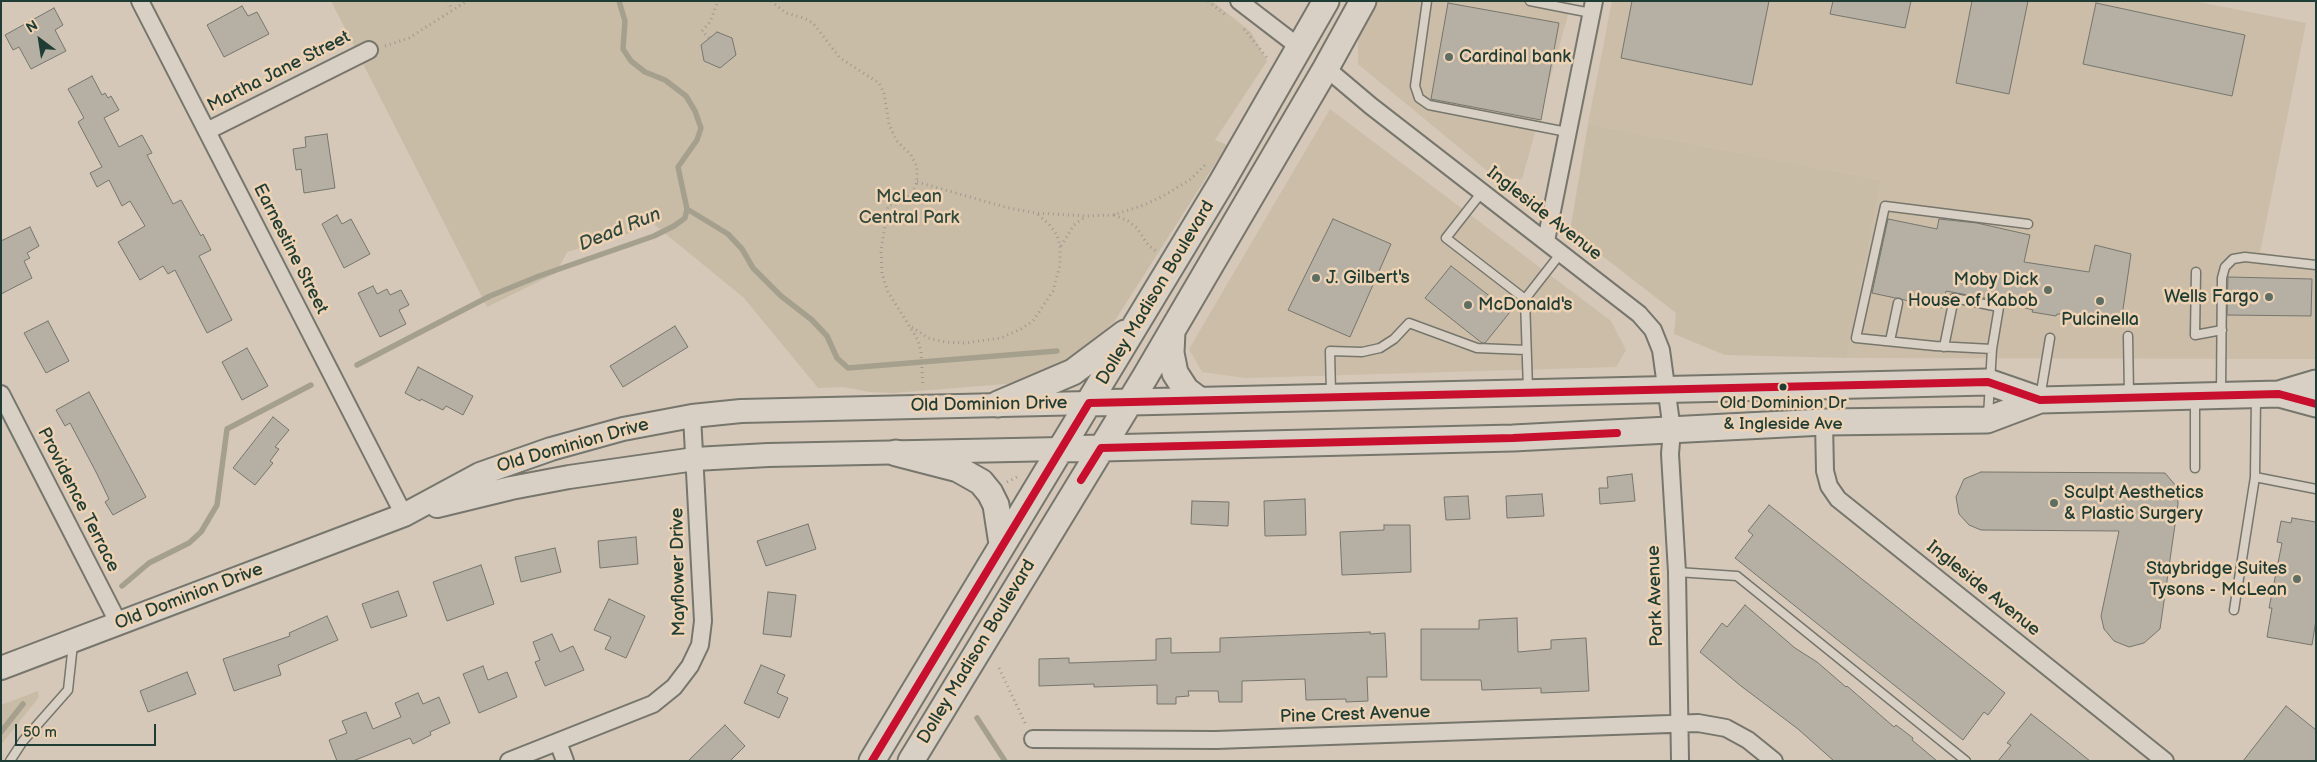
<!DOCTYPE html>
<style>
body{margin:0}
#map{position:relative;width:2317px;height:762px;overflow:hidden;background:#d5c8b8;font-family:"Balsamiq Sans",sans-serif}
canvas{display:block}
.frame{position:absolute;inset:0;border:2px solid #1f3d34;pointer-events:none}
.north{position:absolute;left:15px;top:15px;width:50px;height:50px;-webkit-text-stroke:4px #edd2b4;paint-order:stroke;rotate:329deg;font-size:14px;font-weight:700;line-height:20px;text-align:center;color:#1f3d34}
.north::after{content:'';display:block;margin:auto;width:18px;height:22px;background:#1f3d34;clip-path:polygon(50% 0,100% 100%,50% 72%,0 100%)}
.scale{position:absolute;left:15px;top:724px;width:141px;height:22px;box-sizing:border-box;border:2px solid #1f3d34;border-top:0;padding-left:6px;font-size:15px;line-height:18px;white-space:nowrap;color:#1f3d34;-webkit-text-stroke:4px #edd2b4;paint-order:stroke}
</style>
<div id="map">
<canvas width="2317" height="762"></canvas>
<div class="frame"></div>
<div class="north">N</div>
<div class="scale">50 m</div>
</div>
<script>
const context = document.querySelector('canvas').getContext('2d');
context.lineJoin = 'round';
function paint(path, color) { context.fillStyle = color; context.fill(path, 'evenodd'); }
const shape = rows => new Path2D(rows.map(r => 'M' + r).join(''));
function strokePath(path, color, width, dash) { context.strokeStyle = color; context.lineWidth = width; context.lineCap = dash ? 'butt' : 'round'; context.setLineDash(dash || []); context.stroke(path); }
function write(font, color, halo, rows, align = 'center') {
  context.font = font + ' "Balsamiq Sans",sans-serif'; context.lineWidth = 5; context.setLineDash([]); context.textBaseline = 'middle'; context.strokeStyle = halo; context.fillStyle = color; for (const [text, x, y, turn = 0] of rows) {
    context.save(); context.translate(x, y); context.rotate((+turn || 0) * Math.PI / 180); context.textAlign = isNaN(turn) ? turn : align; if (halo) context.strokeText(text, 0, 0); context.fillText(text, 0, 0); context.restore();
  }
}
paint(shape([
 [1375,1,1572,1,1522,179,1496,178,1358,64,1358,37],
 [1612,1,2193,1,2306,23,2260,252,2316,263,2316,359,1847,358,1881,180,1588,124],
 [1330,109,1611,321,1626,350,1616,367,1245,378,1202,372,1189,349]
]), '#cbbda7');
paint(shape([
 [331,1,1212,1,1251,32,1267,61,1215,140,1227,145,1114,322,1088,344,1077,362,1050,383,1005,384,894,393,870,392,843,387,818,388,744,298,650,221,633,232,567,252,556,273,487,307],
 [1588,124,1881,180,1847,358,1725,355,1674,334,1676,313,1570,231],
 [38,691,39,697,1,745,1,705]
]), '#c9bca6');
strokePath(shape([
 [687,209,728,234,742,249,753,268,781,296,812,320,827,336,837,358,848,368,1057,351],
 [357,365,490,296,539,276,654,236,674,226,685,218,687,209,678,167,697,140,701,128,695,111,686,96,665,80,645,72,631,61,623,49,625,21,619,1],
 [122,586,149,563,189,543,201,532,217,505,227,429,311,385],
 [977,718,1005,761],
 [1,732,23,704]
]), '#a5a08d', 5.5);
const building = shape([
 [1632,1,1769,1,1752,85,1621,58,1632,1],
 [1833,1,1911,1,1905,28,1830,14,1833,1],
 [1972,1,2028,1,2009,94,1956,83,1972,1],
 [1448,3,1559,23,1541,120,1431,99,1448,3],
 [2096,3,2245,35,2232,96,2083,64,2096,3],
 [242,6,248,16,257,12,269,34,224,57,207,25,242,6],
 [54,8,63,25,55,30,66,51,31,69,19,47,13,50,5,35,54,8],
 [717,32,732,38,736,55,720,68,704,61,701,45,717,32],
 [92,76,102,95,105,93,108,98,111,96,119,110,104,118,119,147,142,135,152,153,147,155,173,204,181,200,201,236,203,234,211,250,199,256,232,320,207,333,175,270,168,274,163,266,140,280,118,242,145,226,130,201,122,206,109,180,97,187,90,173,102,167,78,122,84,118,68,89,92,76],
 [327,134,335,188,304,193,301,169,296,170,293,149,306,147,305,137,327,134],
 [337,215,342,224,351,219,370,254,344,268,322,224,337,215],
 [1333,219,1391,244,1350,337,1288,310,1333,219],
 [1888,219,1937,229,1939,219,1977,223,2030,235,2024,262,2089,272,2095,245,2131,254,2122,316,2057,314,2056,316,2032,312,2033,310,2000,301,1946,291,1942,308,1872,293,1888,219],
 [30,227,39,246,27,253,30,258,24,261,32,278,1,294,1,241,30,227],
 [1451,266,1510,312,1485,343,1482,343,1425,298,1451,266],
 [2228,277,2312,279,2311,316,2227,315,2228,277],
 [373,286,377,294,387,289,390,295,401,290,409,305,399,310,406,324,380,337,358,293,373,286],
 [48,321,69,361,46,373,24,333,48,321],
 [675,326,688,347,623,387,610,366,675,326],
 [247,348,268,386,242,400,222,362,247,348],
 [418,367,473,396,463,415,446,406,443,410,421,399,420,401,405,393,418,367],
 [89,392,146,497,113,515,105,502,109,499,96,472,70,423,65,426,56,410,89,392],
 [273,417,289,430,275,447,279,449,270,461,273,463,255,485,233,468,273,417],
 [1981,472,2165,473,2177,487,2178,504,2160,629,2144,643,2129,647,2114,641,2104,629,2101,616,2119,531,1981,530,1969,525,1959,514,1956,497,1964,479,1981,472],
 [1632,474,1635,501,1600,504,1599,488,1608,488,1607,477,1632,474],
 [1542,494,1544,516,1507,518,1506,496,1542,494],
 [1468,496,1470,519,1446,520,1444,497,1468,496],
 [1305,499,1306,535,1265,536,1264,501,1305,499],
 [1192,501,1229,502,1228,526,1191,524,1192,501],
 [1769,505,2005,693,1988,715,1984,712,1963,740,1735,558,1753,535,1748,531,1769,505],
 [2292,518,2316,522,2316,620,2312,645,2267,637,2272,608,2269,608,2282,543,2277,542,2281,521,2291,523,2292,518],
 [808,524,816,549,766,566,757,541,808,524],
 [1384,525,1410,525,1411,572,1342,575,1340,532,1384,530,1384,525],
 [636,537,638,564,600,568,598,541,636,537],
 [555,548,561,572,521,582,515,557,555,548],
 [481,565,494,604,447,621,433,582,481,565],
 [398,591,407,616,371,628,362,604,398,591],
 [768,592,796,595,791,637,763,634,768,592],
 [609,599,645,616,626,658,605,649,611,637,594,630,609,599],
 [1745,605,1795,648,1817,662,1846,687,1847,686,1894,727,1896,725,1913,738,1912,740,1937,761,1834,761,1798,729,1741,686,1700,652,1722,623,1727,627,1745,605],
 [327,616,338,640,278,665,281,675,234,691,223,659,290,636,289,633,327,616],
 [1517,618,1518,652,1551,649,1551,640,1586,638,1589,691,1541,693,1541,688,1482,690,1481,680,1421,680,1421,629,1479,629,1479,620,1517,618],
 [1370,632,1370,634,1385,633,1387,677,1367,677,1368,701,1346,702,1346,699,1306,700,1305,679,1242,681,1242,702,1219,702,1218,691,1188,691,1189,696,1176,697,1176,704,1157,704,1157,685,1094,687,1094,684,1039,686,1039,659,1069,658,1069,663,1156,660,1156,639,1171,638,1171,653,1220,652,1220,638,1370,632],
 [552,634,560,652,573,646,584,670,545,686,535,662,540,660,533,642,552,634],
 [761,665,785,675,777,693,788,698,779,718,744,703,761,665],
 [483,666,488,680,507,672,517,697,479,713,463,674,483,666],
 [187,672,196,694,148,712,140,691,187,672],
 [418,693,423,704,439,697,450,723,430,732,431,735,413,744,410,738,353,761,337,761,329,740,347,733,342,721,366,712,373,729,401,717,395,703,418,693],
 [2286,706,2316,730,2316,761,2243,761,2286,706],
 [2031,714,2069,744,2090,761,1998,761,2011,745,2007,743,2031,714],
 [725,725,745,746,730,761,688,761,725,725]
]);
paint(building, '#b6afa4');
strokePath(building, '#76766d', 1);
const lane = shape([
 [1427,1,1415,86,1419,98,1429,105,1567,132],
 [1530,1,1591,13],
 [1482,192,1446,238,1525,299],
 [2196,272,2195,335,2222,330],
 [2128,336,2129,394],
 [1890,341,1898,303],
 [1944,347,1954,298,1999,307,1992,349],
 [1528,390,1525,299,1561,253],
 [2221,392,2222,278,2225,267,2233,259,2245,257,2316,265],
 [1331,394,1330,351,1362,352,1380,348,1394,339,1409,323,1477,348,1526,350],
 [2040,398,2050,338],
 [1988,416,1992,349,1935,346,1856,338,1885,206,2028,224],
 [2195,468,2195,400],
 [2255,477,2256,397],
 [1677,572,1737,576,1966,761],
 [2234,610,2255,477,2316,489],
 [10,761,23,741,68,690,73,644]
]);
const street = shape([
 [140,1,404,515],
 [1239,1,1299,47],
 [1326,68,1371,106,1639,314,1653,330,1661,350,1672,430,1670,454,1677,572,1680,761],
 [207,131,369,50],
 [1546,241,1594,1],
 [1,394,119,624],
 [1824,422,1825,471,1829,486,1838,499,2165,761],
 [1033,739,1216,740,1698,723,1726,728,1748,740,1774,761],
 [558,742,565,761],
 [509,761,653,704,674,687,690,666,700,645,703,621,692,416]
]);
const secondary = shape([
 [437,506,511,488,569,477,695,459,768,455,1061,449],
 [1,668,404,515,480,474,551,449,623,429,692,416,741,411,1089,403]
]);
const primary = shape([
 [1172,331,1171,353,1175,373,1186,390,1199,400],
 [2279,394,2316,404],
 [1089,403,1988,382,2040,400],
 [998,404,1073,372,1125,333],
 [1061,449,1513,438,1824,422,1987,420,2040,400,2279,394,2316,383],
 [896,453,958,469,981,482,990,493,996,505,1002,544],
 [872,761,1222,182,1326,1],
 [911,761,1145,377,1326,68,1363,1]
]);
strokePath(lane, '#76766d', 11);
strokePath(street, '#76766d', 20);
strokePath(secondary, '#76766d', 26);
strokePath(primary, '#76766d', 29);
strokePath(shape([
 [448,1,452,10],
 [771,1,786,13,804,18,813,23,840,58,879,83,884,93,889,124,896,140,911,155,917,167,917,182,912,193,900,203,888,206,881,251,882,274,888,292,918,340,921,352,923,387],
 [1208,1,1227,16],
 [1244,29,1268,59],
 [709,38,702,31,710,22,718,1],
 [385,46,409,38,467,1],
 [917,182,1005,207,1035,213,1086,216,1113,215,1144,205,1165,195,1191,179,1207,163],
 [1114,215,1128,221,1137,228,1148,245,1156,251],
 [1061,246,1074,225,1085,217],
 [912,327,928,338,945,342,965,343,1001,338,1021,329,1033,321,1053,291,1060,265,1060,246,1057,235,1049,224,1036,213],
 [1007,482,1019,476],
 [999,668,1026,725]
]), '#9d9990', 3, [1, 4]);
strokePath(lane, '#d9d0c5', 8);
strokePath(street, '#d9d0c5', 16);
strokePath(secondary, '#d9d0c5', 22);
strokePath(primary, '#d9d0c5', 25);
strokePath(shape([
 [1081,480,1101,448,1513,438,1617,433],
 [872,761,1089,403,1988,382,2040,400,2279,394,2316,404]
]), '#c8102e', 8);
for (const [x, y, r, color] of [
 [1449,57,5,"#5f6e62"],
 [1316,278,5,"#5f6e62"],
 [2048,290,5,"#5f6e62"],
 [2269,297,5,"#5f6e62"],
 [2100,301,5,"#5f6e62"],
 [1468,305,5,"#5f6e62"],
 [1783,387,4.5,"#1f3d34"],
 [2054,503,5,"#5f6e62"],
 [2297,579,5,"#5f6e62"]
]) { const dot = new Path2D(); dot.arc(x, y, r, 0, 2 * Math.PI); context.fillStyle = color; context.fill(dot); strokePath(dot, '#edd2b4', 2); }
write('17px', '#1f3d34', '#edd2b4', [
 ["Old Dominion Dr",1783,404],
 ["& Ingleside Ave",1783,425]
]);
write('18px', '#1f3d34', '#edd2b4', [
 ["Cardinal bank",1459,57],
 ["J. Gilbert's",1326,278],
 ["Moby Dick",2038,280,"right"],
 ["House of Kabob",2038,301,"right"],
 ["Wells Fargo",2259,297,"right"],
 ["McDonald's",1478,305],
 ["Pulcinella",2100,320,"center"],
 ["Sculpt Aesthetics",2064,493],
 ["& Plastic Surgery",2064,514],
 ["Staybridge Suites",2287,569,"right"],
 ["Tysons - McLean",2287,590,"right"]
], 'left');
write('18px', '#1f3d34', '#edd2b4', [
 ["Martha Jane Street",279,72,-27],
 ["Ingleside Avenue",1544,214,38],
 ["Earnestine Street",290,249,63],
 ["Dolley Madison Boulevard",1156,293,-59],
 ["Old Dominion Drive",989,405,-1],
 ["Old Dominion Drive",573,446,-16],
 ["Providence Terrace",78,500,63],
 ["Mayflower Drive",679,572,-91],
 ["Ingleside Avenue",1983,589,39],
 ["Park Avenue",1656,596,-92],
 ["Old Dominion Drive",189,597,-21],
 ["Dolley Madison Boulevard",977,652,-59],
 ["Pine Crest Avenue",1355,715,-2]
]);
write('18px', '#2f493e', '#edd2b4', [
 ["McLean",909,197],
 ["Central Park",909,218]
]);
write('italic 19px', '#30493f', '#edd2b4', [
 ["Dead Run",620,230,-22]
]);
</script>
